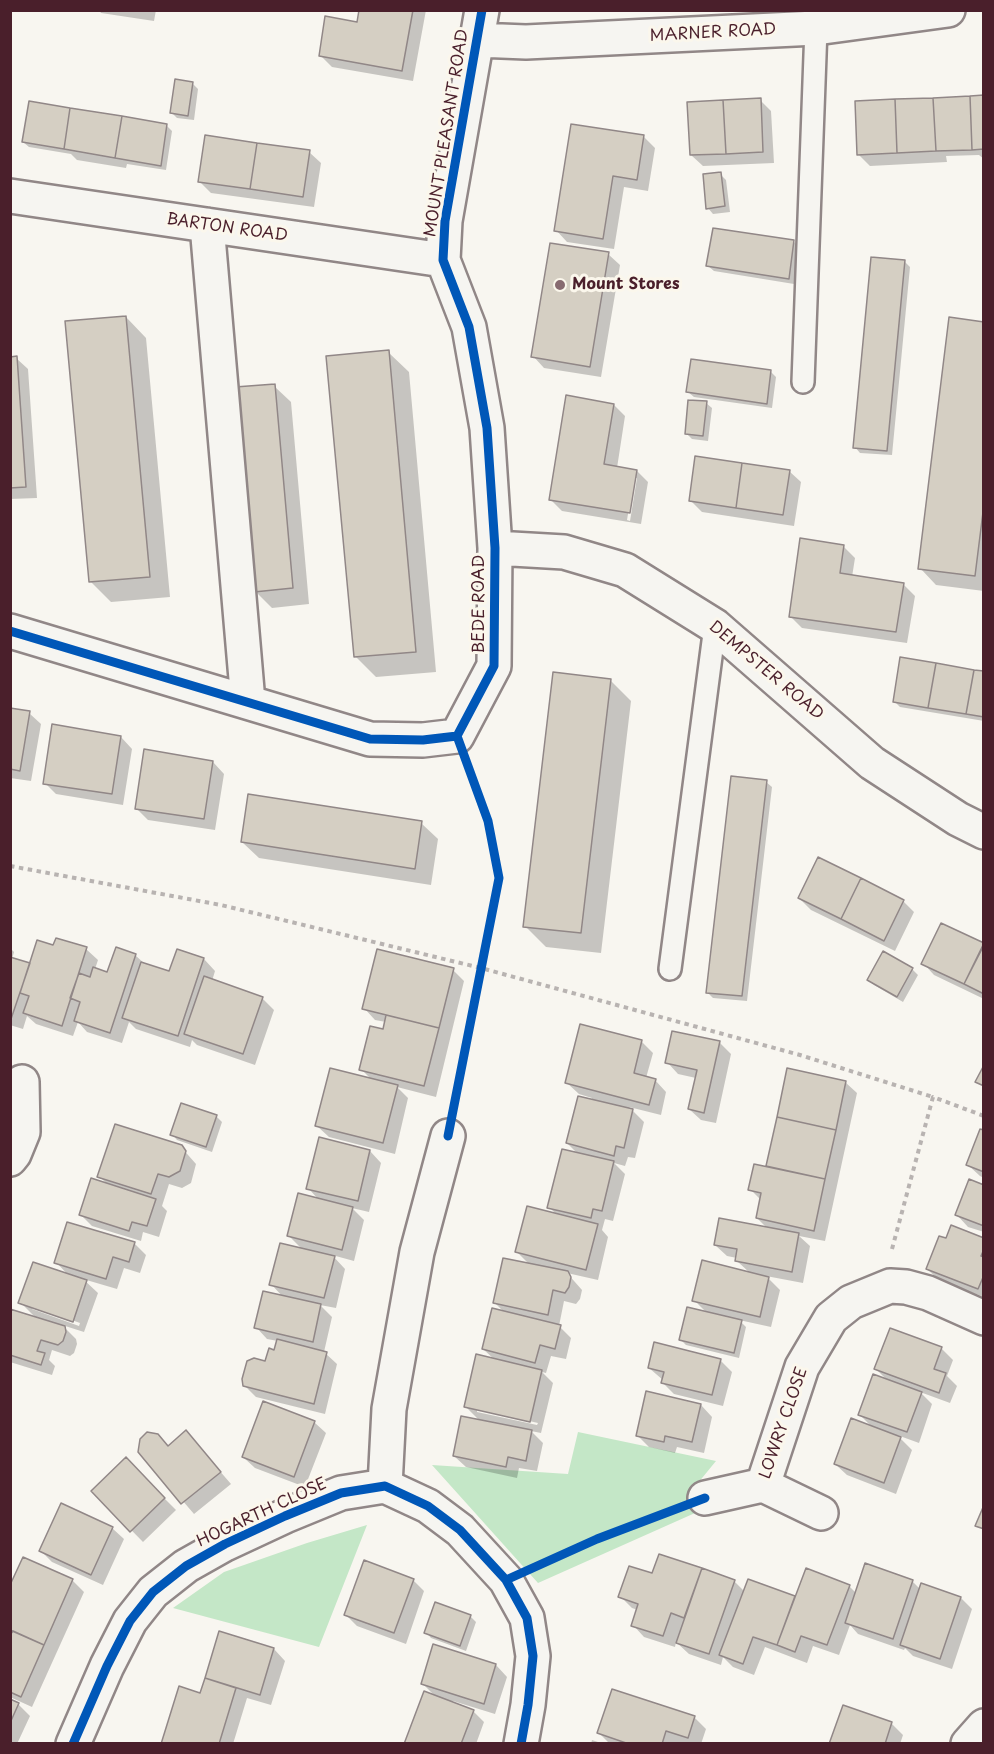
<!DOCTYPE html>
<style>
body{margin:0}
#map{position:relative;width:994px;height:1754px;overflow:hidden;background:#f8f6f0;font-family:"Playpen Sans",sans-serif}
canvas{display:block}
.frame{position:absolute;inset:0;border:12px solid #4a1f2b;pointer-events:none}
</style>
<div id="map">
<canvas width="994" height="1754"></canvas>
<div class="frame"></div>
</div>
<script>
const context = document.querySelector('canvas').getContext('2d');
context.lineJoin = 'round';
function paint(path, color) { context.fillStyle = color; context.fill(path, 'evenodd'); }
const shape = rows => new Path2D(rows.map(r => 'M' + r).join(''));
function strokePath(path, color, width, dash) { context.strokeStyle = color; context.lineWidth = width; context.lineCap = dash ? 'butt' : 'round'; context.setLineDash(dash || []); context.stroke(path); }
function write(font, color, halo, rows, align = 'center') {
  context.font = font + ' "Playpen Sans",sans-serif'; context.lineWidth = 6; context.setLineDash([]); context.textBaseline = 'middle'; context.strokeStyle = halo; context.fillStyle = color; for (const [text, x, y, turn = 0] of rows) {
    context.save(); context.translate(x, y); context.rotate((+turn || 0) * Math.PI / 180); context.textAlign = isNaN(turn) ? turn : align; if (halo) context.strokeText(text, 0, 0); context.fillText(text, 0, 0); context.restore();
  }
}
paint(shape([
 [578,1432,716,1461,698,1483,704,1509,538,1583,432,1465,568,1474],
 [367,1525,319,1647,173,1608,224,1572,307,1543]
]), '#c4e7c7');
paint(shape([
 [99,10,156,10,154,21,101,13],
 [361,10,426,10,413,81,332,67,320,55,359,23],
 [192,83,198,89,194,120,177,118,172,113],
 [984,97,984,159,979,155,946,156,947,162,870,166,858,154],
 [760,100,771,111,774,163,703,166,691,155],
 [167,126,172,131,166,170,127,164,126,168,77,160,71,154,29,147,23,142],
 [643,136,655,148,648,191,624,187,614,249,567,242,556,230],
 [309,152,321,163,314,207,211,193,200,182],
 [720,174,726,180,730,212,713,214,708,208],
 [794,242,799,247,794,284,714,271,708,266],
 [608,254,620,265,601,377,544,368,533,356],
 [904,261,910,267,892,455,860,453,855,447],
 [126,317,146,338,170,597,111,602,90,581],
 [984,323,984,591,936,585,920,568],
 [388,352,409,372,436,672,376,677,355,656],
 [10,358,16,358,28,369,37,498,10,499],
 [771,372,776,377,772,408,694,397,688,392],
 [274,386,291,402,309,604,272,608,255,591],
 [706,403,712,408,708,441,692,439,686,433],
 [614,405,625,416,617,468,637,471,648,482,641,524,562,511,550,499],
 [634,478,637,478,630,521,627,520],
 [789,471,801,482,794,526,702,512,690,500],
 [843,546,855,558,852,577,903,584,915,596,907,643,802,628,790,616],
 [984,673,984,721,900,707,894,701],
 [610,680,631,701,601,953,546,947,525,926],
 [10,710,29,713,41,724,31,781,10,778],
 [121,737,132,749,123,805,56,794,45,783],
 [213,762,224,774,215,830,148,820,136,808],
 [766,782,772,787,747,1001,713,998,707,992],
 [421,823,438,839,431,885,259,858,242,842],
 [799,898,903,901,914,912,895,951,811,910],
 [942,925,984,945,984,999,934,975,923,963],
 [54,947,86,949,98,960,95,969,108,974,135,955,146,965,170,973,177,951,204,959,215,971,212,981,262,998,274,1010,255,1065,197,1045,192,1040,190,1047,136,1029,129,1022,122,1043,87,1032,78,1022,73,1036,36,1024,27,1016,23,1029,10,1025,10,948,14,952,12,959,31,965],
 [912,969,918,975,903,1002,874,985,869,980],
 [453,970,464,981,436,1097,397,1087,408,1098,395,1154,329,1137,317,1126,372,1080,361,1069,384,1031,386,1022,375,1020,364,1008],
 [673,1033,720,1043,731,1054,716,1123,701,1120,689,1109,696,1078,678,1074,667,1062],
 [641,1041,653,1053,646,1078,655,1080,666,1092,661,1115,629,1107,644,1122,635,1158,628,1157,625,1166,614,1163,625,1174,613,1221,605,1219,602,1230,608,1237,598,1280,567,1273,582,1290,580,1299,576,1304,564,1301,559,1326,571,1338,566,1359,551,1356,546,1373,542,1372,553,1383,541,1433,531,1431,543,1443,537,1471,519,1468,517,1478,466,1467,454,1456,480,1421,466,1407,495,1360,483,1349,505,1313,495,1303,530,1265,517,1252,557,1215,549,1207,579,1155,567,1143,592,1098,579,1094,567,1083],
 [477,1409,538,1423,537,1425,477,1412],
 [788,1070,845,1082,857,1093,825,1241,799,1236,810,1246,803,1283,766,1276,780,1290,771,1327,739,1320,746,1327,739,1358,686,1345,681,1340,707,1313,694,1300,750,1273,737,1261,737,1258,727,1256,715,1245,768,1229,757,1218,761,1200,750,1189,768,1168],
 [216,1116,222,1122,212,1152,177,1140,172,1134],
 [984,1132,984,1178,980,1176,968,1165],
 [181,1147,196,1164,191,1183,182,1188,169,1184,162,1206,167,1211,159,1237,143,1232,141,1241,92,1226,81,1215,108,1185,99,1176],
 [370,1151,381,1163,369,1212,352,1208,364,1220,354,1261,332,1255,345,1269,336,1308,320,1305,332,1317,324,1352,337,1364,325,1414,256,1397,244,1385,275,1352,278,1341,267,1339,256,1327,283,1297,271,1284,303,1250,289,1236,319,1200,308,1188],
 [984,1187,984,1232,968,1227,957,1215],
 [984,1239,984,1297,939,1280,927,1269],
 [134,1243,146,1255,140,1273,124,1268,117,1289,83,1279,98,1293,84,1332,62,1325,76,1339,77,1344,74,1353,70,1356,52,1350,49,1360,55,1366,52,1375,10,1362,10,1310,36,1318,20,1302,69,1276,56,1262],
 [32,1306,80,1323,79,1326,32,1309],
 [891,1330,942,1349,953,1360,947,1376,957,1386,950,1403,920,1392,932,1404,919,1443,897,1435,912,1450,896,1494,847,1475,835,1464,874,1429,860,1415,889,1382,876,1369],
 [720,1360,732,1372,723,1406,674,1394,663,1383,663,1380,649,1368],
 [701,1405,712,1417,704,1453,677,1447,675,1453,649,1447,637,1435],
 [314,1422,326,1433,305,1487,255,1468,243,1457],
 [186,1432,231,1484,194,1514,140,1451,169,1447],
 [126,1460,176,1510,143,1542,93,1491],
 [112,1528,124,1539,103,1585,52,1562,41,1551],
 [660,1555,734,1581,745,1592,749,1581,796,1598,849,1586,857,1594,912,1581,920,1589,961,1598,972,1609,952,1669,913,1656,905,1648,904,1650,858,1634,850,1625,839,1655,813,1646,807,1663,765,1647,754,1675,733,1667,723,1657,721,1665,689,1654,676,1642,675,1647,644,1637,633,1625,638,1610,632,1608,620,1596,653,1575],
 [24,1559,72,1580,84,1592,32,1707,10,1697,10,1589],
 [413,1580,424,1591,406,1644,357,1626,346,1615],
 [436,1604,470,1616,476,1622,466,1651,431,1638,426,1632],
 [220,1633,274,1649,285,1661,271,1705,247,1698,233,1744,163,1744,201,1695],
 [496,1665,507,1677,495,1714,453,1701,452,1703,473,1711,484,1722,476,1744,405,1744,436,1697,422,1683],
 [10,1701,19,1705,30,1716,17,1744,10,1744],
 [844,1707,892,1724,903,1735,900,1744,831,1744],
 [694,1717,706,1729,701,1744,683,1744,678,1742,677,1744,610,1744,599,1733],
 [592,1740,604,1744,591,1744]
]), '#0003');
const building = shape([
 [359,10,413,10,402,71,319,56,325,16,357,22,359,10],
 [175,79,193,82,188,116,170,113,175,79],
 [984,95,984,149,972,150,970,96,984,95],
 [970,96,972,150,936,151,933,98,970,96],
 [761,98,763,152,726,154,723,100,761,98],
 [933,98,936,151,897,153,895,99,933,98],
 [895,99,897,153,857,155,855,101,895,99],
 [723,100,726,154,690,155,687,102,723,100],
 [29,101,70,108,64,149,22,142,29,101],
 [70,108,122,116,115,158,64,149,70,108],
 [122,116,167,124,161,166,115,158,122,116],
 [571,124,644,135,637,180,613,176,603,239,554,231,571,124],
 [205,135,257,143,250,189,198,182,205,135],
 [257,143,310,150,303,197,250,189,257,143],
 [721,172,725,206,706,209,703,174,721,172],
 [713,228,794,240,789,279,706,266,713,228],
 [550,243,609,252,590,367,531,357,550,243],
 [871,257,905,260,887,451,853,448,871,257],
 [126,316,150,577,89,582,65,321,126,316],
 [949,317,984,322,984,504,975,576,918,569,949,317],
 [389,350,416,652,354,657,326,356,389,350],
 [17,356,26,487,10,488,10,357,17,356],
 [691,359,771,370,767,404,686,392,691,359],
 [275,384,293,588,254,592,235,387,275,384],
 [566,395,614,404,604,464,637,470,630,513,549,500,566,395],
 [688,400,707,401,703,436,685,434,688,400],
 [695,456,742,463,736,508,689,501,695,456],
 [742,463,790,470,783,515,736,508,742,463],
 [800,538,844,545,840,573,904,583,896,632,789,617,800,538],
 [900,657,936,663,928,708,893,702,900,657],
 [936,663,974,670,966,714,928,708,936,663],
 [974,670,984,671,984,717,966,714,974,670],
 [553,672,611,679,581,933,523,927,553,672],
 [10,708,30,711,20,771,10,769,10,708],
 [52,724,121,736,112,794,43,784,52,724],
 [144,749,213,761,204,819,135,809,144,749],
 [731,776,767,780,742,996,706,993,731,776],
 [248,794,422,821,415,869,241,842,248,794],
 [818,857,861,878,841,919,798,898,818,857],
 [861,878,904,900,884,941,841,919,861,878],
 [941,923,984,943,964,984,921,964,941,923],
 [56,938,87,947,62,1026,23,1013,29,996,20,993,37,940,53,945,56,938],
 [984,945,984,994,964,984,984,945],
 [116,947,136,954,110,1033,74,1021,80,1002,70,998,79,973,90,977,93,967,107,972,116,947],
 [177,949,204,958,178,1036,122,1018,141,962,169,971,177,949],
 [377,949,454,968,439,1028,362,1009,377,949],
 [883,951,913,968,897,997,867,980,883,951],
 [10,957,30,963,11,1019,10,1019,10,957],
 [204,976,263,997,243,1054,184,1034,204,976],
 [386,1015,439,1028,424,1086,359,1070,370,1026,383,1029,386,1015],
 [580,1024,642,1040,634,1073,656,1079,649,1105,565,1083,580,1024],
 [672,1031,720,1041,704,1113,688,1109,697,1070,665,1063,672,1031],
 [984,1065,984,1086,975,1082,984,1065],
 [330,1068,398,1085,383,1143,315,1126,330,1068],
 [787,1068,846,1081,836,1130,777,1117,787,1068],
 [578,1096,633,1109,624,1148,616,1146,614,1156,566,1143,578,1096],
 [181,1103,217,1115,206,1147,170,1135,181,1103],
 [777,1117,836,1130,825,1179,766,1166,777,1117],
 [115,1124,182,1145,186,1151,180,1171,169,1177,158,1174,151,1194,97,1177,115,1124],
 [980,1129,984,1130,984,1172,966,1165,980,1129],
 [319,1137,370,1150,358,1201,306,1189,319,1137],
 [562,1149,614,1161,602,1211,593,1209,591,1218,547,1208,562,1149],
 [754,1164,825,1179,814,1231,756,1218,761,1193,748,1190,754,1164],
 [91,1178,156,1199,147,1226,132,1222,129,1231,79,1215,91,1178],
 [969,1179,984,1185,984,1226,955,1215,969,1179],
 [298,1193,353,1207,342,1250,287,1236,298,1193],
 [527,1206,598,1224,586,1270,515,1252,527,1206],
 [719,1218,799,1233,792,1272,735,1261,737,1249,714,1245,719,1218],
 [67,1222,135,1242,129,1262,113,1257,106,1279,54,1263,67,1222],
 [951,1225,984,1238,984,1249,981,1256,984,1257,984,1275,978,1289,926,1269,939,1236,946,1238,951,1225],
 [280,1243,335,1256,324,1298,269,1285,280,1243],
 [503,1258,568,1271,571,1277,569,1287,565,1293,553,1290,548,1315,493,1303,503,1258],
 [702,1260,769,1277,760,1317,692,1301,702,1260],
 [33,1262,87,1280,73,1322,18,1303,33,1262],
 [263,1291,321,1304,313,1342,254,1328,263,1291],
 [687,1307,742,1320,734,1353,679,1340,687,1307],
 [492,1308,561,1325,555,1349,540,1345,535,1363,482,1349,492,1308],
 [10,1309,65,1326,66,1332,63,1341,58,1345,41,1340,37,1351,45,1353,41,1365,10,1355,10,1309],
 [890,1328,942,1347,934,1369,946,1373,939,1393,874,1369,890,1328],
 [277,1339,327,1352,314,1404,243,1386,242,1379,247,1361,254,1358,265,1361,269,1348,274,1350,277,1339],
 [654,1342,721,1359,712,1395,661,1383,664,1372,648,1368,654,1342],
 [476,1354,542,1370,530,1422,464,1407,476,1354],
 [873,1374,922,1392,907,1432,858,1415,873,1374],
 [646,1391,701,1404,692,1442,665,1436,664,1442,636,1436,646,1391],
 [263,1401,315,1421,294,1477,242,1457,263,1401],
 [461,1416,532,1430,526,1461,508,1457,506,1467,453,1456,461,1416],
 [851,1418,901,1437,884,1483,834,1464,851,1418],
 [186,1430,221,1472,181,1504,138,1452,140,1439,147,1432,158,1434,168,1446,186,1430],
 [126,1457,165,1498,130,1532,91,1491,126,1457],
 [61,1503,113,1527,91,1575,39,1551,61,1503],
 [984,1505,984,1529,975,1526,984,1505],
 [659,1554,702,1568,684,1618,671,1613,663,1636,631,1626,638,1604,618,1597,629,1566,652,1573,659,1554],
 [23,1557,73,1579,44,1645,10,1630,10,1585,23,1557],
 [364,1560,414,1579,394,1633,344,1615,364,1560],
 [865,1563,913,1580,893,1639,845,1623,865,1563],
 [702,1568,735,1580,709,1654,676,1643,702,1568],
 [806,1568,850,1585,827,1645,801,1636,795,1652,777,1645,806,1568],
 [748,1579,795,1596,777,1645,753,1637,743,1664,719,1655,748,1579],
 [921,1583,961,1597,940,1659,900,1645,921,1583],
 [435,1602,471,1615,460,1646,424,1633,435,1602],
 [13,1631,44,1645,21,1697,10,1692,10,1635,13,1631],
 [219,1631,274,1648,260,1695,205,1678,219,1631],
 [433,1644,496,1664,484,1704,421,1684,433,1644],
 [205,1678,236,1688,219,1744,161,1744,179,1686,200,1693,205,1678],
 [612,1689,695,1716,688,1738,666,1731,662,1744,629,1744,597,1733,612,1689],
 [424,1691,474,1710,461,1744,404,1744,424,1691],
 [10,1699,19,1703,10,1723,10,1699],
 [843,1705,892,1722,885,1744,829,1744,843,1705]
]);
paint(building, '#d5cfc3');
strokePath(building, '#918787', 1.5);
const lane = shape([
 [803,382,816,28],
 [670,969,715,626]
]);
const street = shape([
 [477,40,526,42,816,28,948,10],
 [10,196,443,260],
 [207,225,248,702],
 [495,548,564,552,625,570,715,626,872,763,958,819,984,832],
 [10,631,370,739,423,740,457,736,494,666,495,548,487,428,469,327,443,260,445,221,482,10],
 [10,1159,14,1154,23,1132,22,1082],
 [763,1485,802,1367,831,1318,851,1302,890,1286,906,1287,928,1293,984,1318],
 [385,1486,389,1409,417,1252,448,1136],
 [705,1498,763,1485,821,1513],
 [73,1744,107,1666,130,1621,153,1592,186,1566,225,1544,285,1516,341,1493,385,1486,428,1506,460,1530,506,1580,527,1618,533,1656,528,1705,521,1744],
 [968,1744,984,1726]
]);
strokePath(lane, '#918787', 26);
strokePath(street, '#918787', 38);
strokePath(shape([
 [10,866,221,905,481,968,800,1055,933,1097],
 [892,1249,933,1097,984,1116]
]), '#b8b3b1', 4, [4.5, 4.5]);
strokePath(lane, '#f6f5f1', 21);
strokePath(street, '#f6f5f1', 33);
strokePath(shape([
 [10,631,370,739,423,740,457,736,494,666,495,548,487,428,469,327,443,260,445,221,482,10],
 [448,1136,499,878,488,821,457,736],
 [506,1580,597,1539,705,1498],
 [73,1744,107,1666,130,1621,153,1592,186,1566,225,1544,285,1516,341,1493,385,1486,428,1506,460,1530,506,1580,527,1618,533,1656,528,1705,521,1744]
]), '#0057b8', 9);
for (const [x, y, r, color] of [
 [560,285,6,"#876a70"]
]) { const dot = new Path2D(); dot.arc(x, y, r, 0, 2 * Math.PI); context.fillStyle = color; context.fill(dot); strokePath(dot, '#fbf7ec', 2); }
write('16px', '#4a1f2b', '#fbf7ec', [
 ["MARNER ROAD",713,33,-3],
 ["MOUNT PLEASANT ROAD",447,133,-81],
 ["BARTON ROAD",227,228,8],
 ["BEDE ROAD",480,604,-90],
 ["DEMPSTER ROAD",766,671,40],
 ["LOWRY CLOSE",784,1423,-71],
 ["HOGARTH CLOSE",262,1513,-25]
]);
write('bold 16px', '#4a1f2b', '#fbf7ec', [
 ["Mount Stores",572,285]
], 'left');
</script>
